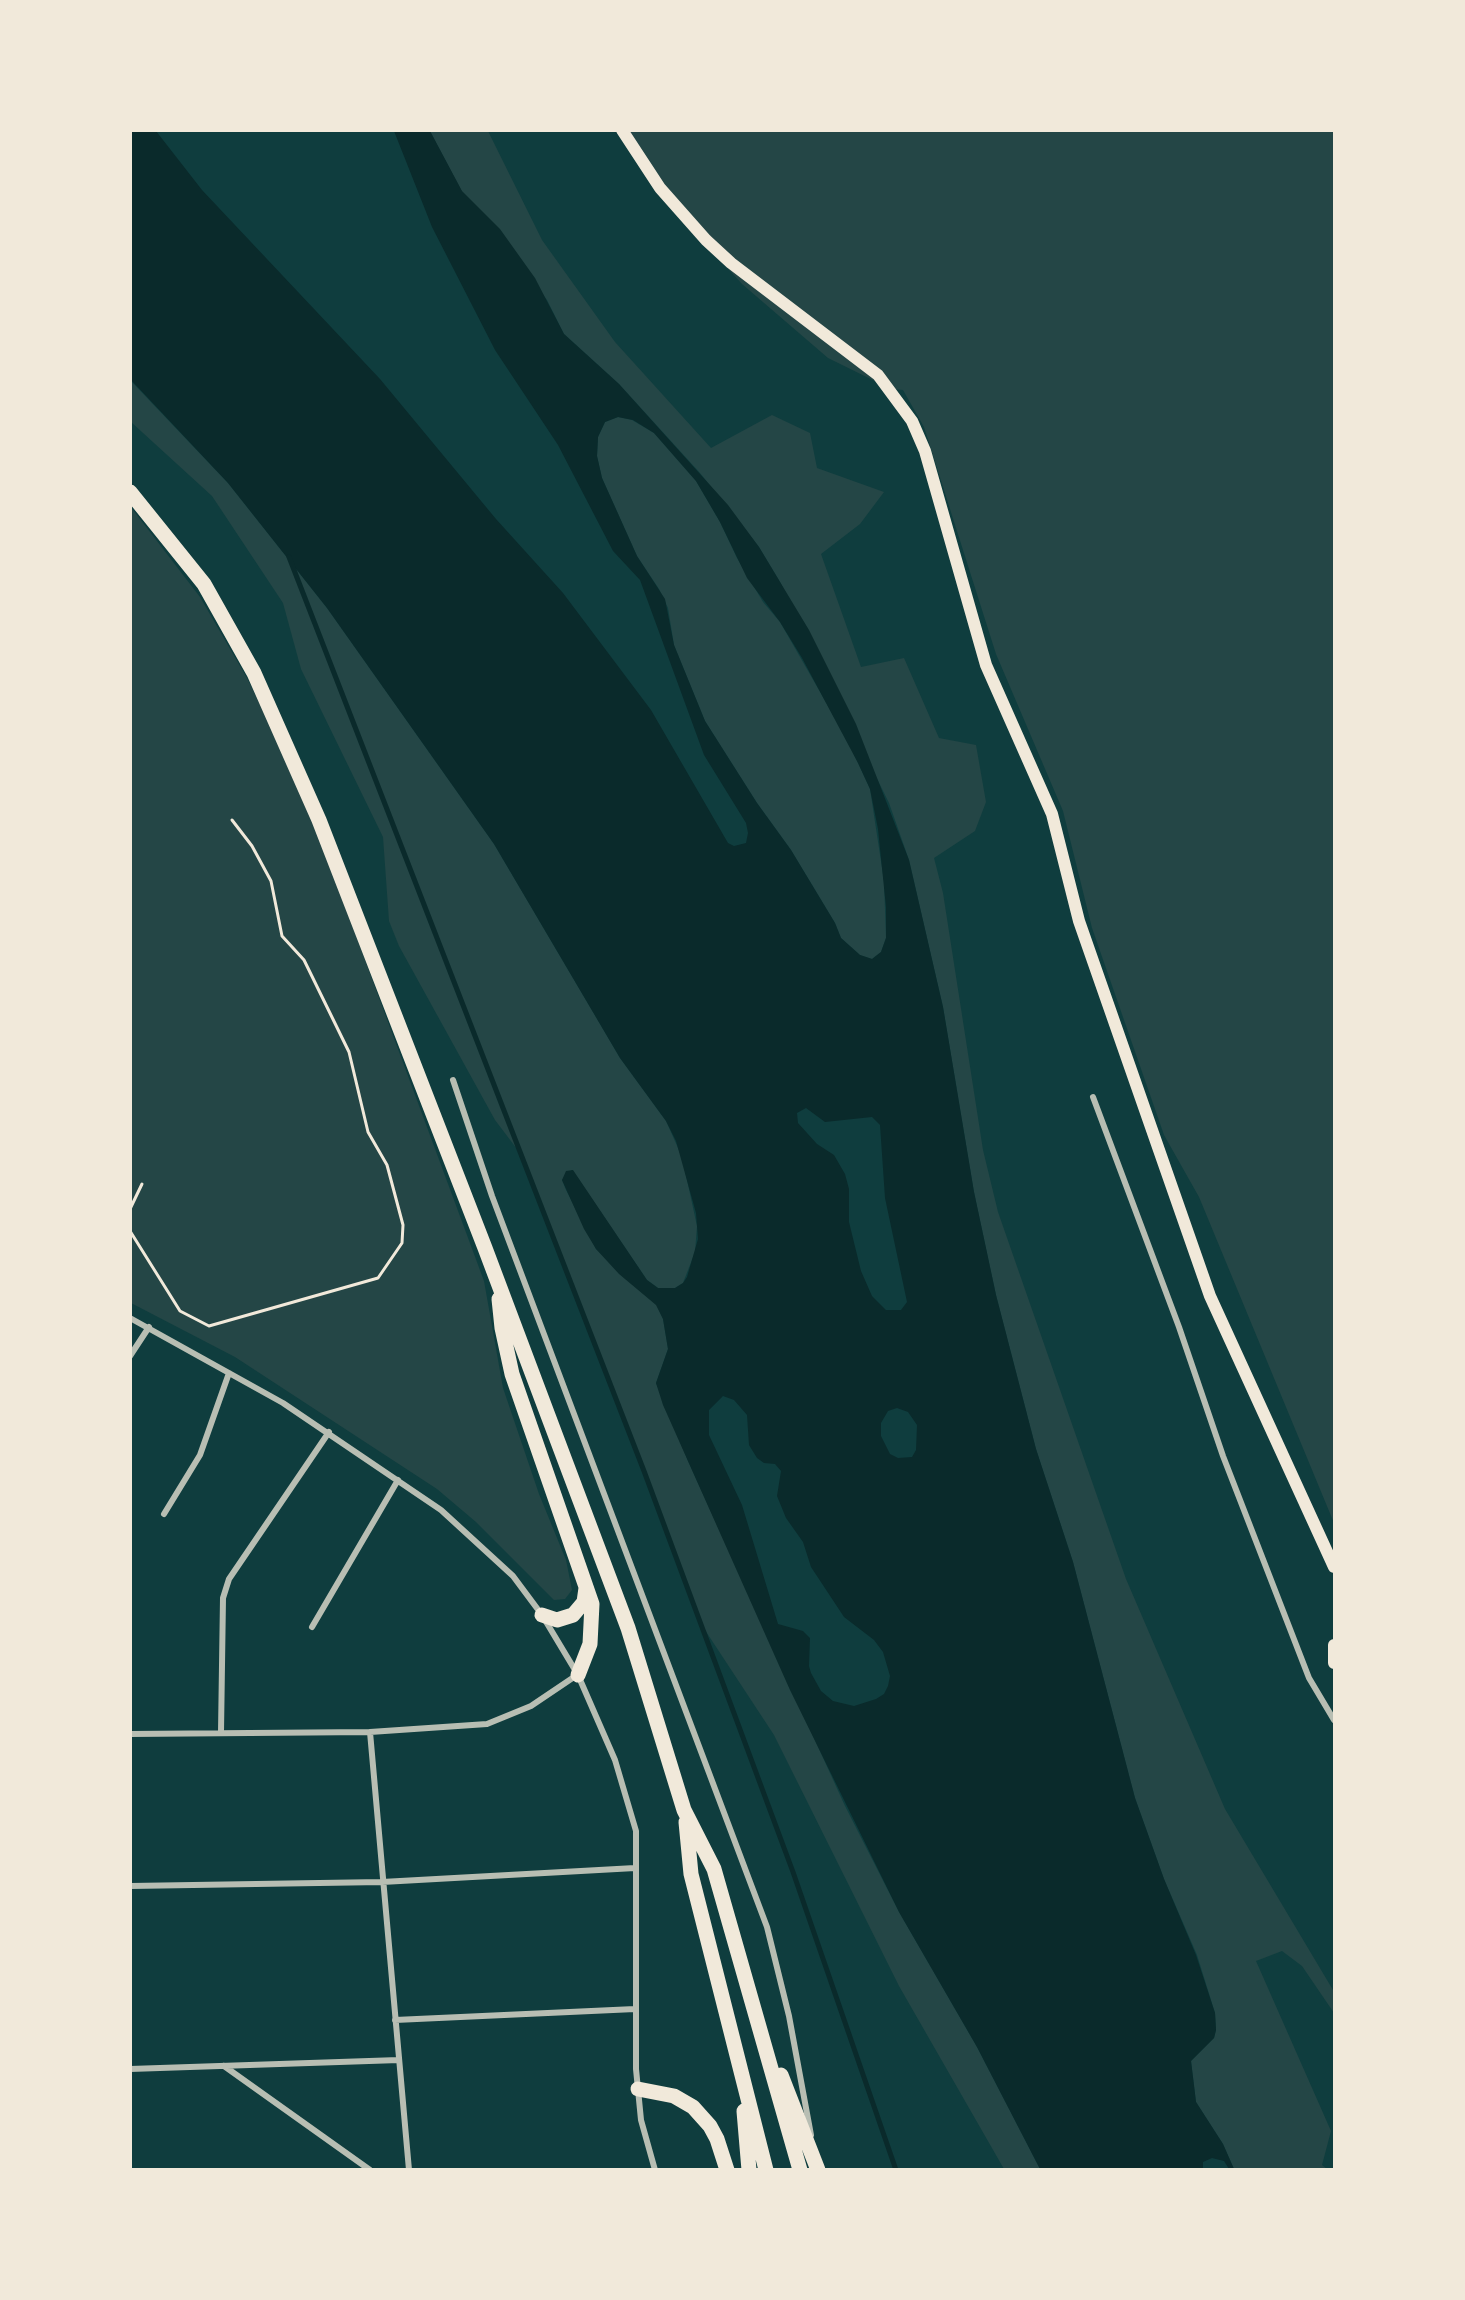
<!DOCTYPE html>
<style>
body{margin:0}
#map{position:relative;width:1465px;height:2300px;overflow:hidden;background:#0f3d3e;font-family:Cabin,sans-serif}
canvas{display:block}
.frame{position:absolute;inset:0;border:132px solid #f1e9da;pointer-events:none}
</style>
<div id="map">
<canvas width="1465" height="2300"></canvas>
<div class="frame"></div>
</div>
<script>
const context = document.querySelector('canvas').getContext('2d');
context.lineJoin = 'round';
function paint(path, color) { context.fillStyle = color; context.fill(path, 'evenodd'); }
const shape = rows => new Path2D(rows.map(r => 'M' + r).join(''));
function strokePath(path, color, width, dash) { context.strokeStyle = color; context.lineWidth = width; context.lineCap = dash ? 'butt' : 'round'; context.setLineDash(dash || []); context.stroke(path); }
paint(shape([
 [430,131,488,131,542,240,615,342,711,448,772,415,810,433,817,468,884,492,860,524,821,554,861,667,904,658,939,738,976,745,986,802,975,831,934,858,943,893,983,1150,998,1212,1126,1579,1225,1809,1333,1990,1334,2013,1302,1966,1282,1951,1256,1961,1331,2131,1322,2165,1327,2169,1234,2169,1223,2144,1196,2102,1191,2061,1214,2038,1216,2030,1215,2013,1197,1955,1164,1879,1135,1798,1073,1562,1036,1449,996,1295,974,1192,943,1007,909,860,889,803,780,582,759,547,700,473,619,384,564,334,547,300,462,192],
 [617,131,1334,131,1334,1523,1199,1197,1164,1135,1092,928,1063,811,996,654,924,427,903,390,891,389,828,358,742,284,658,192],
 [130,380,228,483,327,608,494,844,620,1058,666,1121,682,1157,697,1226,695,1252,683,1283,675,1288,658,1288,647,1280,572,1170,562,1180,566,1190,596,1249,657,1305,663,1319,668,1349,656,1383,688,1461,845,1806,899,1912,977,2047,1040,2169,1004,2169,899,1986,774,1735,701,1624,523,1157,495,1120,399,946,389,921,383,837,301,669,283,603,212,496,131,422],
 [618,417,632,420,654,433,696,481,720,522,737,558,763,602,780,622,847,739,870,789,884,881,886,938,881,952,872,959,860,955,841,938,835,923,791,850,757,803,705,721,674,645,668,608,659,589,637,556,602,478,597,456,598,437,605,422],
 [130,506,200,597,247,678,302,790,484,1281,503,1388,539,1494,566,1560,572,1590,565,1599,554,1600,476,1522,437,1489,235,1357,131,1303]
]), '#244646');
paint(shape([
 [131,130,156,131,202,190,380,379,496,519,563,593,651,710,728,843,734,846,746,843,748,833,746,823,704,755,640,580,613,551,558,445,495,350,432,227,394,131,430,131,462,191,500,229,535,278,564,334,619,384,728,505,759,547,809,630,856,724,909,860,943,1007,974,1192,996,1295,1036,1449,1073,1562,1135,1798,1164,1879,1196,1955,1215,2013,1216,2030,1214,2038,1191,2061,1196,2102,1223,2144,1234,2169,1229,2169,1224,2161,1212,2158,1203,2162,1203,2169,1040,2169,977,2047,899,1912,790,1690,663,1405,656,1383,668,1349,663,1319,656,1305,619,1274,596,1249,584,1229,562,1180,566,1171,573,1170,647,1280,658,1288,675,1288,683,1283,687,1277,698,1239,696,1213,676,1141,666,1121,620,1058,494,844,327,608,228,483,131,380],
 [618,417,633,420,654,433,696,481,720,522,747,578,780,622,802,658,858,763,870,789,878,829,886,907,886,938,881,952,872,959,860,955,841,938,835,923,791,850,757,803,705,721,674,645,665,599,637,556,602,478,597,456,598,437,605,422],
 [806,1108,825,1122,872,1117,880,1125,885,1198,907,1302,901,1310,886,1310,872,1296,861,1271,849,1222,849,1189,845,1174,834,1155,817,1144,798,1123,797,1113],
 [723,1396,734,1400,747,1415,749,1445,757,1458,764,1463,775,1464,781,1471,777,1496,786,1518,803,1542,811,1567,844,1617,874,1640,883,1652,890,1676,888,1686,884,1694,876,1699,854,1706,833,1701,821,1691,811,1673,809,1666,810,1638,803,1631,778,1624,742,1505,709,1435,709,1410],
 [897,1408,908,1412,917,1425,916,1450,912,1457,898,1458,890,1454,881,1436,881,1423,888,1411]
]), '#0a2a2b');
strokePath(shape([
 [289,557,644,1471,793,1872,896,2170]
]), '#0a2a2b', 5);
strokePath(shape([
 [130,1209,142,1184],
 [130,1231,180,1311,209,1326,378,1278,402,1243,403,1225,387,1165,368,1132,349,1052,304,960,282,936,271,881,252,846,232,820]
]), '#f1e9da', 3);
strokePath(shape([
 [453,1080,492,1196,767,1927,789,2016,811,2135],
 [1093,1097,1179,1327,1223,1456,1309,1678,1334,1720],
 [130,1318,283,1403,441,1510,513,1576,542,1615,578,1675,615,1760,636,1831,636,2069,641,2120,655,2170],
 [130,1356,149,1327],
 [164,1514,200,1455,229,1373],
 [312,1627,398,1480],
 [221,1732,223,1598,229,1579,329,1432],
 [370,1732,409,2170],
 [130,1734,370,1732,487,1724,531,1706,577,1675],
 [130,1886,382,1882,635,1868],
 [395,2020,635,2009],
 [224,2066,370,2170],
 [130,2069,399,2060]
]), '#b8beb3', 6);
strokePath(shape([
 [622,130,660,188,706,240,731,263,878,375,912,421,925,451,986,665,1052,814,1079,921,1210,1296,1334,1567],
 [1334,1645,1334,1663]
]), '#f1e9da', 12);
strokePath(shape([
 [130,492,204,584,254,673,319,820,485,1248,628,1628,684,1810,714,1869,800,2170],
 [499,1299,502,1328,512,1374,592,1604,590,1644,578,1675],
 [542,1615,557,1620,573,1615,584,1602,586,1588],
 [686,1822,691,1874,766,2170],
 [781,2075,818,2170],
 [638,2089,674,2096,693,2107,710,2126,717,2139,727,2170],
 [744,2111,749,2170]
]), '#f1e9da', 15);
</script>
